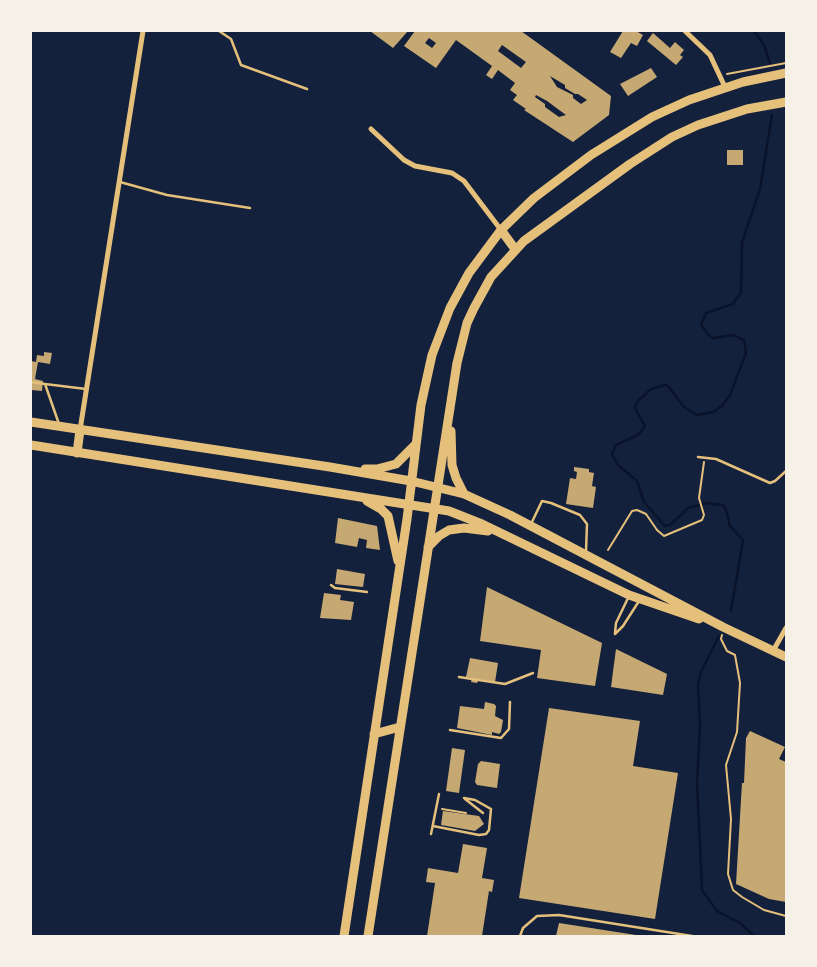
<!DOCTYPE html>
<style>
body{margin:0}
#map{position:relative;width:817px;height:967px;overflow:hidden;background:#14213d;font-family:Poppins,sans-serif}
canvas{display:block}
.frame{position:absolute;inset:0;border:32px solid #f6f1e7;pointer-events:none}
</style>
<div id="map">
<canvas width="817" height="967"></canvas>
<div class="frame"></div>
</div>
<script>
const context = document.querySelector('canvas').getContext('2d');
context.lineJoin = 'round';
const shape = rows => new Path2D(rows.map(r => 'M' + r).join(''));
function strokePath(path, color, width, dash) { context.strokeStyle = color; context.lineWidth = width; context.lineCap = dash ? 'butt' : 'round'; context.setLineDash(dash || []); context.stroke(path); }
function paint(path, color) { context.fillStyle = color; context.fill(path, 'evenodd'); }
strokePath(shape([
 [754,31,764,45,770,63],
 [731,611,743,540,730,526,726,510,723,505,706,503,688,508,670,525,665,526,644,502,637,481,618,465,612,454,616,445,638,435,645,426,635,408,637,402,651,389,665,385,668,386,684,407,697,415,713,412,722,406,730,395,746,353,744,340,733,335,713,338,708,335,701,324,706,313,733,304,741,292,742,242,760,189,772,115],
 [719,636,701,672,698,684,700,727,697,783,702,890,717,911,740,923,754,936]
]), '#0b132b', 2.5);
paint(shape([
 [370,31,408,31,393,48],
 [415,31,521,31,611,96,609,115,573,142,524,110,526,109,513,100,517,95,510,90,515,83,498,70,492,79,486,75,492,66,456,40,436,68,404,46],
 [429,38,436,43,432,48,425,43],
 [502,45,526,62,521,68,498,51],
 [550,76,565,85,565,88,575,94,578,94,587,100,581,104,573,98,573,95,557,87],
 [536,95,547,101,566,115,559,117,545,107,545,104,535,97],
 [623,31,636,31,643,35,637,46,631,43,621,58,610,52],
 [653,33,670,48,675,42,684,50,680,55,683,57,676,65,647,41],
 [651,68,657,77,628,96,620,84],
 [727,150,743,150,743,165,727,165],
 [44,352,52,353,50,364,38,362,35,379,43,381,42,391,31,390,31,361,36,362,37,355,44,356],
 [574,467,589,469,589,472,594,473,592,486,596,487,593,508,566,504,570,478,576,479,577,472,574,471],
 [338,518,377,526,380,550,366,548,367,540,359,538,357,547,335,543],
 [337,569,365,574,363,587,335,584],
 [487,587,602,643,595,686,537,678,541,650,480,641],
 [324,593,341,595,340,600,354,602,351,620,320,618],
 [616,649,667,674,663,695,611,687],
 [470,658,498,663,495,682,479,679,477,683,471,682,472,678,466,677],
 [485,702,494,704,496,706,495,716,503,720,501,732,499,734,492,732,492,735,457,728,460,706,484,709],
 [549,708,640,721,633,766,678,773,655,919,519,898],
 [750,731,785,747,779,759,786,762,786,902,769,899,736,884,742,783,744,783,746,738],
 [452,748,465,750,459,793,446,791],
 [481,761,500,764,497,788,477,785,475,782,478,764],
 [443,811,479,816,484,824,475,831,441,825],
 [463,844,487,848,482,878,494,880,492,892,489,891,482,936,427,936,435,883,426,882,428,868,458,873],
 [559,923,636,935,636,936,556,936]
]), '#c6a872');
strokePath(shape([
 [727,74,786,63],
 [608,550,632,511,637,510,646,514,657,530,664,536,702,520,704,515,699,498,704,462],
 [722,635,721,639,727,651,735,655,740,683,737,732,726,765,731,819,728,874,733,890,742,897,764,910,786,916],
 [442,809,466,813]
]), '#e5c07b', 2);
strokePath(shape([
 [219,31,231,39,241,65,307,89],
 [120,182,167,195,250,208],
 [31,382,45,384,59,424],
 [45,384,86,389],
 [698,457,716,459,770,483,775,481,786,471],
 [531,524,542,501,551,503,580,515,587,524,586,551],
 [331,585,335,588,367,592],
 [615,633,616,623,629,596],
 [615,634,623,626,639,601],
 [459,677,505,684,533,673],
 [450,730,501,738,509,729,510,702],
 [465,799,483,813],
 [433,826,479,835,486,834,489,830,491,809,475,800,464,798],
 [431,834,439,794],
 [520,936,523,928,537,916,559,915,692,936]
]), '#e5c07b', 2.5);
strokePath(shape([
 [685,31,710,55,725,87],
 [371,129,404,160,415,166,452,173,464,181,501,230],
 [80,430,143,31],
 [773,651,786,628]
]), '#e5c07b', 5);
strokePath(shape([
 [501,230,515,249],
 [31,422,330,467,411,481,464,494,510,515,723,627,786,657],
 [451,431,452,465,456,478,464,494],
 [31,445,449,511,482,524,629,595,699,619],
 [77,453,80,430],
 [365,469,377,469,396,464,415,445],
 [367,501,381,509,388,516,398,561],
 [428,547,439,536,449,530,464,528,488,531],
 [374,734,400,727],
 [344,936,407,519,421,405,432,355,450,308,469,273,501,230,534,198,591,155,652,117,689,100,743,82,786,73],
 [368,936,457,363,467,323,474,308,491,277,524,241,630,164,672,137,698,125,747,109,786,102]
]), '#e5c07b', 9);
</script>
